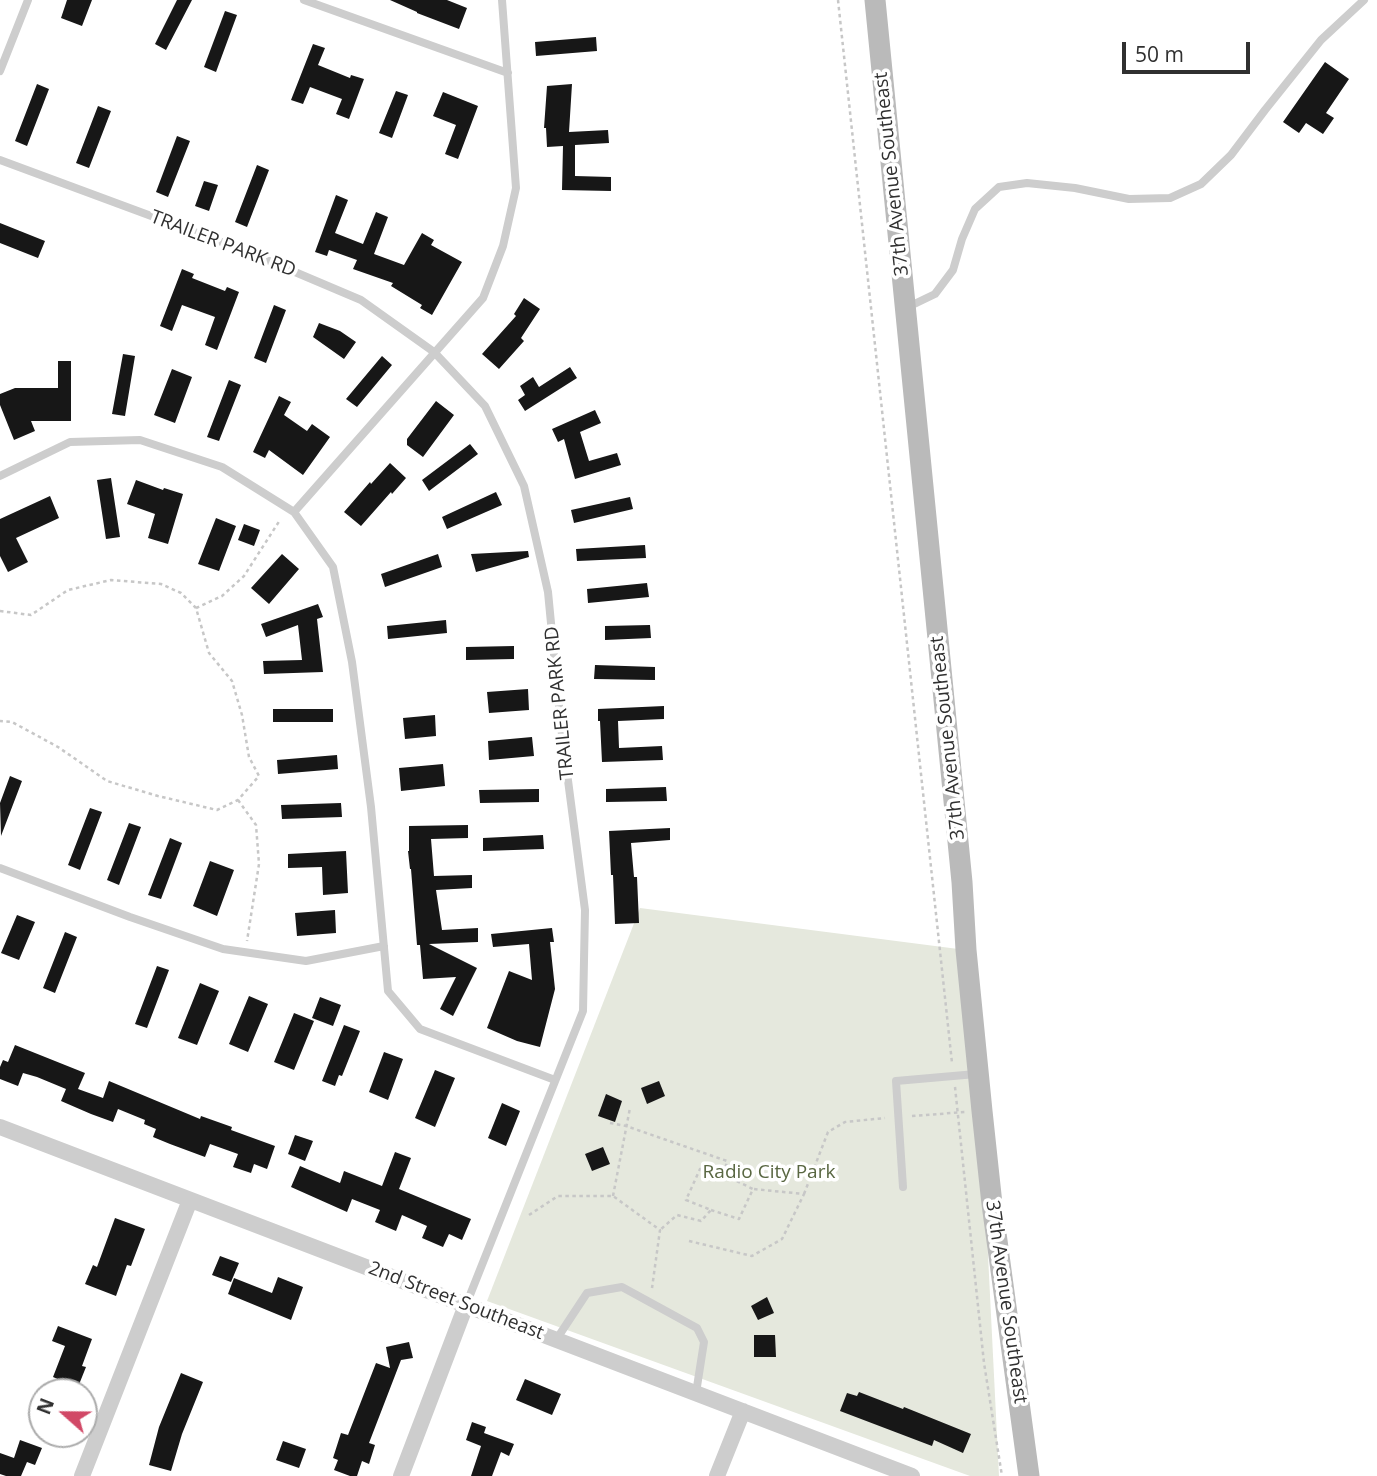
<!DOCTYPE html>
<style>
body{margin:0}
#map{position:relative;width:1377px;height:1476px;overflow:hidden;background:#fff;font-family:"Open Sans",sans-serif}
canvas{display:block}
.north{position:absolute;left:28px;top:1378px;width:70px;height:70px;box-sizing:border-box;background:#fff;border:2px solid #acacac;border-radius:50%;rotate:291deg;font-size:19px;font-weight:700;line-height:28px;text-align:center;color:#303030}
.north::after{content:'';display:block;margin:auto;width:24px;height:32px;background:#d14866;clip-path:polygon(50% 0,100% 100%,50% 72%,0 100%)}
.scale{position:absolute;left:1122px;top:42px;width:128px;height:32px;box-sizing:border-box;border:4px solid #303030;border-top:0;padding-left:9px;font-size:21px;line-height:24px;white-space:nowrap;color:#303030;-webkit-text-stroke:5px #fff;paint-order:stroke}
</style>
<div id="map">
<canvas width="1377" height="1476"></canvas>
<div class="north">N</div>
<div class="scale">50 m</div>
</div>
<script>
const context = document.querySelector('canvas').getContext('2d');
context.lineJoin = 'round';
function paint(path, color) { context.fillStyle = color; context.fill(path, 'evenodd'); }
const shape = rows => new Path2D(rows.map(r => 'M' + r).join(''));
function strokePath(path, color, width, dash) { context.strokeStyle = color; context.lineWidth = width; context.lineCap = dash ? 'butt' : 'round'; context.setLineDash(dash || []); context.stroke(path); }
function write(font, color, halo, rows, align = 'center') {
  context.font = font + ' "Open Sans",sans-serif'; context.lineWidth = 7; context.setLineDash([]); context.textBaseline = 'middle'; context.strokeStyle = halo; context.fillStyle = color; for (const [text, x, y, turn = 0] of rows) {
    context.save(); context.translate(x, y); context.rotate((+turn || 0) * Math.PI / 180); context.textAlign = isNaN(turn) ? turn : align; if (halo) context.strokeText(text, 0, 0); context.fillText(text, 0, 0); context.restore();
  }
}
paint(shape([
 [640,908,966,950,979,1074,999,1476,970,1476,487,1301]
]), '#e5e8dd');
paint(shape([
 [67,0,92,0,82,26,61,18],
 [177,0,192,0,166,50,155,44],
 [390,0,447,0,467,8,459,29,417,13,417,12],
 [225,11,237,15,216,72,204,67],
 [596,37,597,51,536,56,535,42],
 [313,44,325,48,318,65,350,78,351,75,364,79,349,119,336,114,342,99,310,87,303,104,291,100],
 [1325,62,1349,79,1326,113,1334,118,1323,134,1306,123,1299,133,1283,122],
 [37,84,49,89,27,146,15,141],
 [572,84,569,132,608,130,609,143,575,145,575,176,611,177,611,191,562,190,563,146,547,147,546,128,544,128,547,86],
 [396,91,408,95,392,138,379,133],
 [443,92,478,106,458,159,445,154,456,125,433,116],
 [98,106,111,111,89,168,76,163],
 [177,136,190,141,168,197,156,192],
 [257,165,269,170,247,227,235,222],
 [204,181,218,185,209,211,195,206],
 [336,195,348,200,335,233,363,244,376,212,388,217,374,254,404,265,422,233,434,240,431,245,462,262,432,315,420,308,422,305,391,286,393,283,353,269,357,260,329,250,327,256,315,252],
 [0,223,45,241,38,258,0,243],
 [182,269,194,274,192,278,225,291,227,287,239,292,217,350,205,345,215,317,182,305,172,331,160,326],
 [524,298,540,309,521,338,524,341,499,369,482,354,516,316,514,314],
 [274,305,286,310,266,363,254,358],
 [319,323,340,331,356,342,344,359,313,337],
 [123,354,135,356,125,416,112,414],
 [382,356,392,365,357,407,346,399],
 [58,361,71,361,71,421,31,421,35,431,14,440,0,405,0,394,15,388,58,388],
 [570,367,577,378,525,411,518,400,525,395,520,386,533,377,539,387],
 [172,369,192,377,175,423,154,415],
 [229,380,241,385,219,441,207,437],
 [279,396,291,402,284,415,307,431,312,424,330,437,303,475,269,450,265,458,253,452],
 [436,401,454,415,423,457,407,445,407,439],
 [595,410,601,423,580,432,589,461,617,453,621,465,575,479,564,439,558,442,552,429],
 [470,444,478,454,429,491,422,480],
 [390,463,406,478,392,494,391,492,361,526,344,512,370,482,371,484],
 [111,478,120,537,106,539,97,480],
 [136,480,163,490,164,488,183,494,168,544,148,538,155,514,127,504],
 [496,492,502,505,447,529,442,517],
 [50,496,59,518,16,538,28,562,8,572,0,556,0,519],
 [630,497,633,509,574,523,571,510],
 [216,518,236,526,219,571,198,564],
 [244,524,260,530,254,546,238,540],
 [645,545,646,558,577,561,576,549],
 [528,551,529,557,476,572,471,554],
 [282,554,299,569,269,604,251,588],
 [438,554,442,567,385,587,381,574],
 [647,583,649,597,588,603,587,589],
 [318,604,323,617,317,619,323,672,264,674,263,661,302,660,298,625,266,637,261,624],
 [446,620,447,633,388,639,387,626],
 [650,625,651,638,605,640,605,626],
 [514,646,514,659,466,660,466,647],
 [595,665,655,667,655,680,594,679],
 [528,689,529,710,489,713,487,692],
 [664,706,664,719,618,721,619,748,662,746,663,760,602,762,600,721,598,721,598,709],
 [273,709,333,709,333,722,273,722],
 [435,715,436,736,405,739,403,718],
 [532,737,534,756,489,760,488,741],
 [337,755,338,769,278,774,277,760],
 [443,764,445,786,401,791,399,768],
 [10,776,22,781,1,836,0,803],
 [666,787,667,801,606,802,606,789],
 [539,789,539,802,480,803,479,790],
 [341,803,342,817,282,819,281,805],
 [90,808,102,812,80,870,68,865],
 [129,823,141,827,119,885,107,880],
 [468,825,468,838,431,839,434,876,472,875,472,888,436,890,442,930,478,928,478,942,429,944,477,968,453,1016,440,1009,456,977,423,979,420,945,417,945,411,869,410,869,408,851,409,851,409,826],
 [670,828,670,840,631,843,634,877,637,877,639,923,615,924,613,875,611,875,609,831],
 [543,835,544,849,483,851,483,838],
 [170,838,182,843,161,899,148,895],
 [346,851,348,893,323,895,322,867,288,868,288,854],
 [210,861,234,870,217,916,193,906],
 [335,910,336,933,297,936,295,913],
 [17,915,35,922,19,960,1,953],
 [552,928,554,942,550,942,555,989,540,1047,517,1041,487,1028,509,971,532,980,529,944,493,947,491,934],
 [65,932,77,937,55,993,43,988],
 [157,966,169,970,147,1028,135,1024],
 [200,983,219,991,197,1045,178,1038],
 [249,996,268,1004,248,1052,229,1044],
 [320,997,341,1005,333,1026,312,1018],
 [294,1013,314,1021,294,1070,274,1062],
 [344,1025,360,1031,342,1076,339,1075,335,1086,322,1081],
 [15,1045,85,1073,78,1089,103,1098,109,1081,200,1119,201,1116,232,1127,231,1130,275,1146,267,1169,254,1164,251,1173,233,1167,238,1154,210,1144,205,1157,170,1144,153,1137,156,1129,144,1124,145,1120,118,1109,113,1122,91,1114,61,1101,66,1089,37,1077,23,1073,18,1086,0,1079,0,1067,3,1060,8,1062],
 [384,1052,403,1059,388,1100,369,1092],
 [435,1070,455,1078,435,1127,415,1118],
 [659,1081,665,1096,647,1104,641,1088],
 [606,1094,622,1101,615,1122,598,1116],
 [502,1103,520,1111,506,1146,488,1138],
 [295,1135,313,1141,305,1161,288,1154],
 [603,1147,610,1164,592,1171,585,1154],
 [395,1152,411,1158,399,1189,471,1219,462,1240,449,1234,443,1247,422,1238,427,1226,402,1215,396,1231,375,1222,380,1210,352,1199,347,1212,291,1187,300,1166,340,1183,344,1171,382,1186],
 [115,1218,145,1229,131,1266,127,1265,116,1296,85,1284,93,1265,97,1267],
 [220,1256,239,1263,231,1282,212,1275],
 [278,1277,303,1287,291,1320,228,1294,234,1278,272,1293],
 [767,1297,774,1313,758,1320,751,1306],
 [58,1326,92,1339,82,1366,86,1367,76,1392,58,1392,62,1381,53,1377,65,1346,52,1341],
 [754,1335,775,1335,776,1357,754,1357],
 [409,1342,413,1358,401,1360,369,1443,375,1445,369,1464,362,1461,357,1476,350,1476,334,1470,338,1460,333,1458,341,1433,348,1435,376,1363,390,1368,386,1347],
 [181,1373,203,1382,182,1434,171,1471,149,1465,159,1427],
 [525,1379,561,1394,552,1415,516,1400],
 [859,1392,903,1409,904,1407,971,1434,963,1453,934,1440,932,1446,840,1411,847,1393,857,1396],
 [472,1422,486,1427,484,1433,514,1444,509,1456,501,1452,492,1476,471,1476,481,1446,466,1440],
 [20,1440,42,1448,35,1465,27,1462,21,1476,6,1476,0,1474,0,1453,14,1458],
 [283,1441,306,1449,299,1468,276,1460]
]), '#171717');
strokePath(shape([
 [838,0,952,1063],
 [196,608,222,596,244,576,280,520],
 [0,611,31,615,68,590,111,580,161,584,181,593,196,608,209,653,232,681,242,715,249,757,259,776,238,800,217,810,158,796,107,781,58,747,12,722,0,721],
 [238,800,256,825,259,864,247,941],
 [955,1087,984,1363,1002,1476],
 [912,1116,965,1112],
 [610,1123,626,1126,727,1161,724,1175,700,1169,686,1200,711,1210,701,1221,677,1215,660,1230],
 [804,1194,828,1132,845,1122,885,1118],
 [613,1196,630,1108],
 [711,1210,739,1219,753,1189,724,1175],
 [529,1215,558,1196,613,1196,660,1230,652,1288],
 [689,1241,752,1256,782,1239,804,1194,753,1189]
]), '#c7c7c7', 2.5, [3.5, 3.5]);
strokePath(shape([
 [304,0,508,73],
 [0,71,28,0],
 [0,160,243,250,361,300,434,352,485,406,524,486,548,592,561,727,585,910,583,1011,466,1305],
 [908,307,935,294,953,270,962,239,975,209,999,187,1027,183,1075,188,1129,199,1170,198,1201,184,1231,155,1265,110,1321,40,1364,0],
 [0,476,70,442,140,440,222,467,294,512,333,567,352,662,371,807,388,991,420,1029,555,1080],
 [294,512,483,298,503,246,516,188,502,0],
 [0,868,130,917,223,949,306,961,384,946],
 [903,1187,896,1081,976,1074],
 [556,1340,587,1293,622,1287,697,1328,704,1342,696,1393]
]), '#cdcdcd', 8);
strokePath(shape([
 [0,1127,912,1476],
 [82,1476,190,1200],
 [401,1476,466,1305],
 [717,1476,743,1411]
]), '#cdcdcd', 16);
strokePath(shape([
 [875,0,962,882,966,950,982,1111,992,1204,1029,1476]
]), '#bababa', 21);
write('19px', '#303030', '#fff', [
 ["37th Avenue Southeast",892,174,-96],
 ["TRAILER PARK RD",223,244,21],
 ["TRAILER PARK RD",560,703,-96],
 ["37th Avenue Southeast",948,738,-96],
 ["2nd Street Southeast",456,1301,21],
 ["37th Avenue Southeast",1006,1302,82]
]);
write('19px', '#596742', '#fff', [
 ["Radio City Park",769,1173]
]);
</script>
